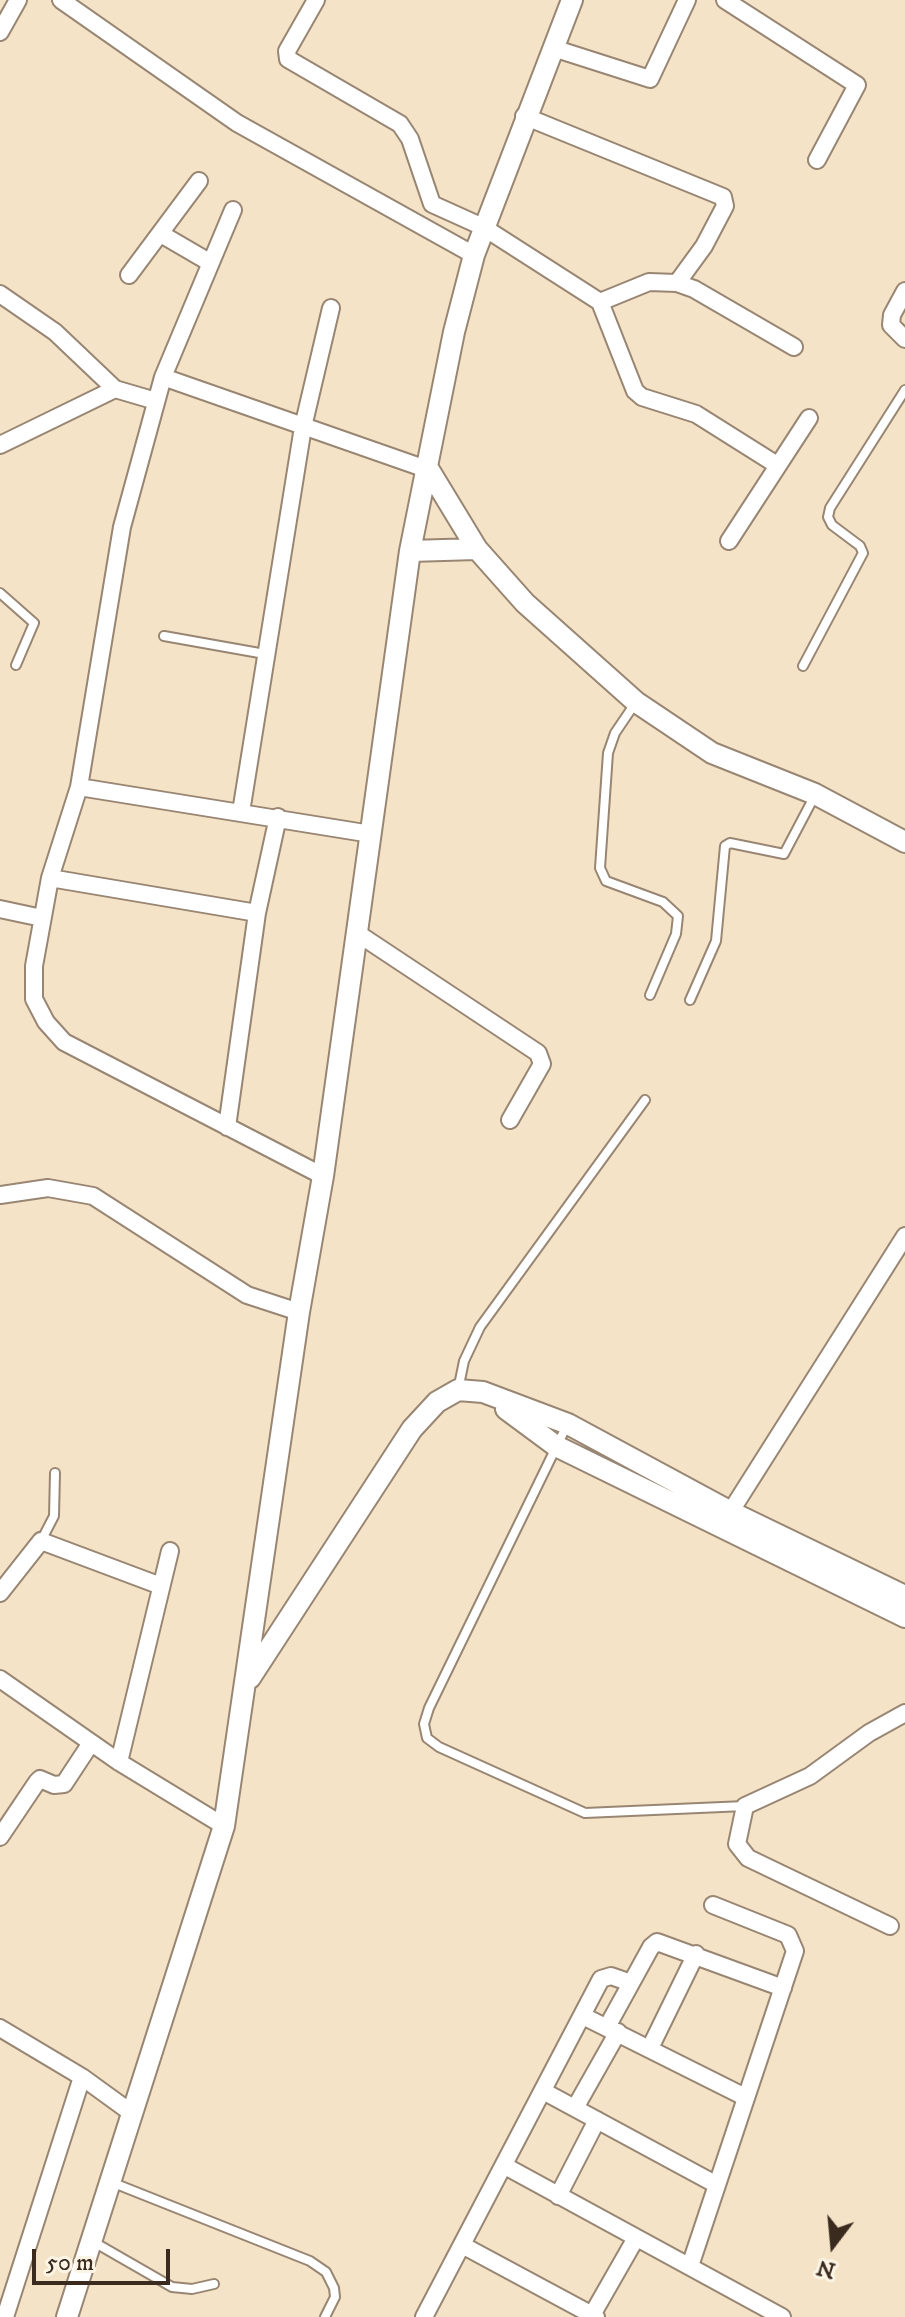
<!DOCTYPE html>
<style>
body{margin:0}
#map{position:relative;width:905px;height:2317px;overflow:hidden;background:#f5e3c8;font-family:"IM FELL DW Pica",serif}
canvas{display:block}
.north{position:absolute;left:793px;top:2205px;width:80px;height:80px;-webkit-text-stroke:6px #fcf5e5;paint-order:stroke;rotate:196deg;font-size:22px;font-weight:700;line-height:32px;text-align:center;color:#3b2a1e}
.north::after{content:'';display:block;margin:auto;width:28px;height:36px;background:#3b2a1e;clip-path:polygon(50% 0,100% 100%,50% 72%,0 100%)}
.scale{position:absolute;left:32px;top:2249px;width:138px;height:36px;box-sizing:border-box;border:4px solid #3b2a1e;border-top:0;padding-left:10px;font-size:24px;line-height:28px;white-space:nowrap;color:#3b2a1e;-webkit-text-stroke:6px #fcf5e5;paint-order:stroke}
</style>
<div id="map">
<canvas width="905" height="2317"></canvas>
<div class="north">N</div>
<div class="scale">50 m</div>
</div>
<script>
const context = document.querySelector('canvas').getContext('2d');
context.lineJoin = 'round';
const shape = rows => new Path2D(rows.map(r => 'M' + r).join(''));
function strokePath(path, color, width, dash) { context.strokeStyle = color; context.lineWidth = width; context.lineCap = dash ? 'butt' : 'round'; context.setLineDash(dash || []); context.stroke(path); }
const service = shape([
 [0,593,34,623,16,665],
 [164,636,265,654],
 [803,666,863,553,860,546,832,525,828,517,830,508,905,390],
 [636,702,615,733,608,753,600,868,606,881,663,902,678,916,676,934,650,995],
 [690,1000,716,941,725,846,730,843,784,854,814,797],
 [458,1390,464,1361,480,1327,645,1100],
 [567,1425,429,1708,424,1724,427,1738,439,1747,585,1813,745,1806],
 [41,1541,54,1516,55,1473],
 [111,2182,310,2261,326,2272,334,2288,335,2297,325,2317],
 [92,2241,172,2287,192,2289,214,2284]
]);
const minor = shape([
 [61,0,237,123,474,255],
 [316,0,287,51,288,59,400,124,410,139,432,204,483,227,600,302,635,391,642,397,696,414,777,465],
 [725,0,857,85,817,160],
 [0,32,18,0],
 [553,48,650,79,687,0],
 [524,116,723,197,725,206,704,246,677,283],
 [161,234,209,262],
 [129,275,199,181],
 [905,291,892,315,891,325,905,339],
 [0,294,55,332,115,389],
 [600,302,649,282,677,283,694,289,794,347],
 [163,377,233,210],
 [0,445,115,389,156,401],
 [729,541,809,418],
 [79,787,371,834],
 [241,812,303,427,331,308],
 [50,878,257,913],
 [0,909,42,918],
 [357,933,538,1053,542,1064,510,1120],
 [227,1127,257,913,278,817],
 [323,1176,64,1042,46,1022,34,999,34,966,50,878,79,787,122,527,163,377,429,470],
 [0,1195,48,1188,93,1196,247,1295,299,1312],
 [724,1522,905,1236],
 [0,1593,41,1541,161,1586],
 [0,1679,119,1762,224,1826],
 [119,1762,170,1551],
 [0,1837,37,1782,40,1779,54,1785,64,1784,91,1743],
 [890,1926,748,1858,737,1844,745,1806,810,1776,869,1733,905,1713],
 [583,2016,745,2097],
 [607,2027,651,1947,657,1942,783,1988],
 [0,2028,82,2077,133,2114],
 [650,2048,696,1954],
 [543,2091,717,2185],
 [575,2108,618,2032],
 [505,2166,782,2317],
 [558,2196,597,2120],
 [462,2245,596,2317],
 [690,2266,795,1951,788,1935,713,1905],
 [592,2315,636,2238],
 [5,2317,82,2077],
 [424,2317,601,1979,611,1976,631,1983]
]);
const tertiary = shape([
 [429,470,477,549,525,603,636,702,712,753,815,794,905,842],
 [410,551,477,549],
 [506,1409,556,1446,905,1617],
 [250,1678,412,1429,437,1402,458,1390,483,1392,568,1424,731,1512,905,1596],
 [67,2317,224,1826,299,1312,323,1176,410,551,454,332,474,255,572,0]
]);
strokePath(service, '#988673', 12);
strokePath(minor, '#988673', 20);
strokePath(tertiary, '#988673', 24);
strokePath(service, '#fff', 8);
strokePath(minor, '#fff', 16);
strokePath(tertiary, '#fff', 20);
</script>
